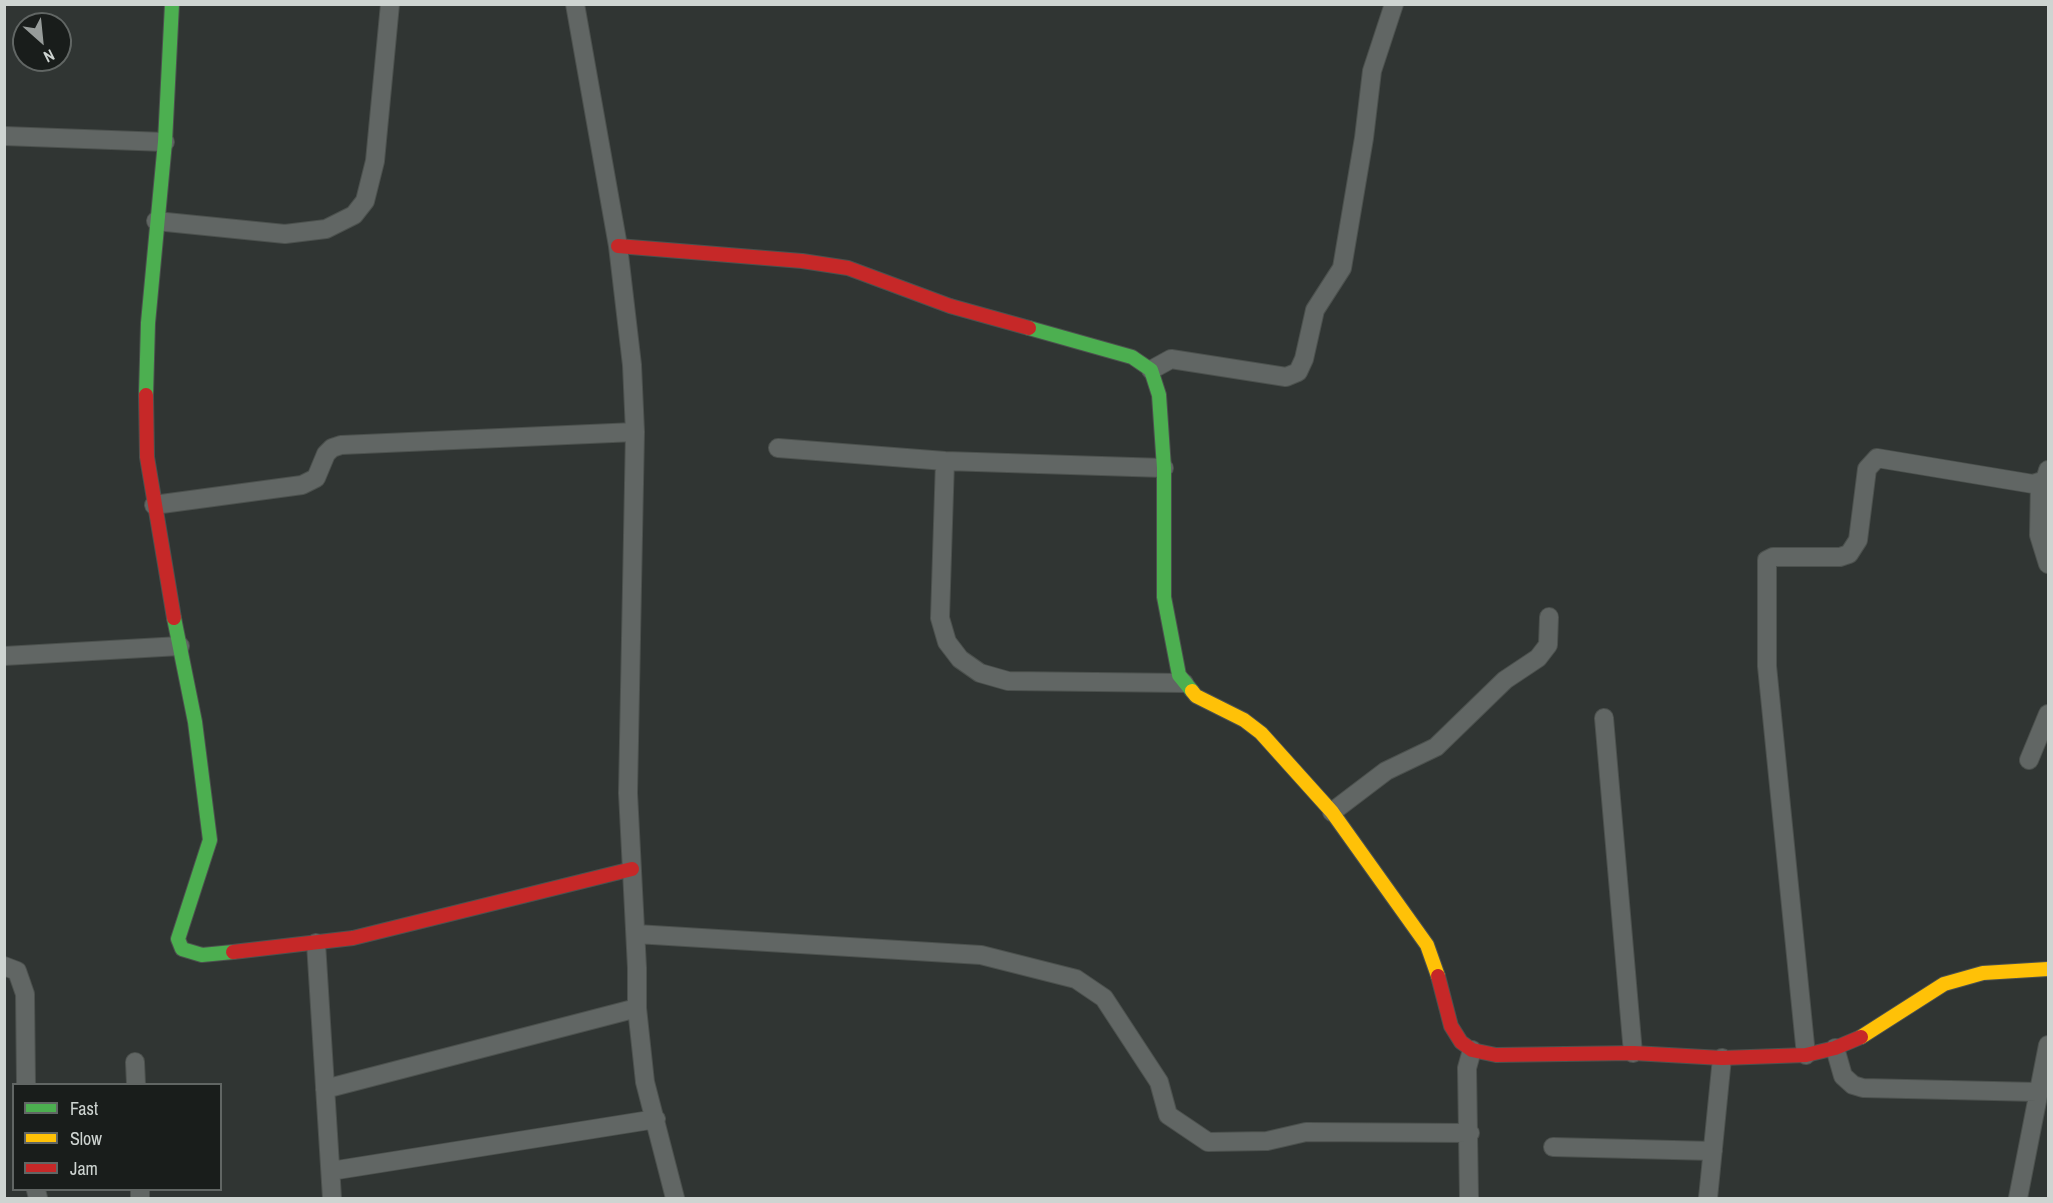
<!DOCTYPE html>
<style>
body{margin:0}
#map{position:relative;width:2053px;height:1203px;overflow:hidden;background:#303533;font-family:"Archivo Narrow",sans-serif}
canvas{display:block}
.frame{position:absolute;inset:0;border:6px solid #ced4d1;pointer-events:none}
.legend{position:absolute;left:12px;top:1083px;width:210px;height:108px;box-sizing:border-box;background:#191d1b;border:2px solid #616664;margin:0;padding:8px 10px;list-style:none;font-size:18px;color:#ced4d1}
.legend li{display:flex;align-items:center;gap:12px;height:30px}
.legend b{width:30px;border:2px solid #616664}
.north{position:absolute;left:12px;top:12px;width:60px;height:60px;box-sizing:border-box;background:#191d1b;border:2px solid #616664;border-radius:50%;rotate:153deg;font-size:16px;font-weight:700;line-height:24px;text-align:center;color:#ced4d1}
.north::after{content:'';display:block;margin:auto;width:21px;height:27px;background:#979c9a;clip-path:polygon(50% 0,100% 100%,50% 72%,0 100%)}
</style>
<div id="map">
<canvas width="2053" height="1203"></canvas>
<div class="frame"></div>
<ul class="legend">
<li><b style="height:8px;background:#4caf50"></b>Fast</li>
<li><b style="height:8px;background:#ffc107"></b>Slow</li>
<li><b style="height:8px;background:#c62828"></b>Jam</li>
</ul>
<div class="north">N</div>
</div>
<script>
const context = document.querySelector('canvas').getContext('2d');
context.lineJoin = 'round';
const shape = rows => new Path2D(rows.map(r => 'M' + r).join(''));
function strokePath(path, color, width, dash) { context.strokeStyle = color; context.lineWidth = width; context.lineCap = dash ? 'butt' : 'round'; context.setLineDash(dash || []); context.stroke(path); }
const street = shape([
 [575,4,618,246,632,365,635,432,628,793,637,968,637,1008,645,1082,675,1198],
 [4,136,165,142],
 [156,221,285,234,326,229,354,215,365,201,375,161,390,4],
 [1151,370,1171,359,1286,377,1298,372,1304,359,1315,310,1342,268,1364,138,1372,71,1394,4],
 [778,448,945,461,1164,468],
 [945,461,940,618,947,642,960,659,980,673,1008,681,1184,683],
 [2040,483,2039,535,2048,564],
 [154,505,302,485,316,478,326,454,332,448,341,445,635,432],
 [4,656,180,646],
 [1604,718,1633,1053],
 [2029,760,2048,714],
 [1332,812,1386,771,1436,747,1505,680,1538,658,1548,645,1549,617],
 [636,934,981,955,1076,979,1104,998,1159,1082,1168,1115,1208,1142,1267,1141,1306,1132,1470,1133],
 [316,943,332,1198],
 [4,966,17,971,25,994,26,1084],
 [1835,1048,1843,1076,1853,1085,1863,1088,2037,1092],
 [1806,1055,1767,666,1767,560,1773,557,1840,557,1849,554,1858,540,1867,469,1877,458,2033,484,2045,480,2048,470],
 [135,1062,136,1084],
 [325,1089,637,1008],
 [1553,1147,1713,1151],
 [331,1171,656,1119],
 [36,1190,38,1198],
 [140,1190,140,1198],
 [1469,1198,1467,1068,1472,1050],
 [1708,1198,1722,1058],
 [2018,1198,2048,1045]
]);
const fast = shape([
 [1029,328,1132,357,1151,370,1159,395,1164,468,1164,597,1179,675,1192,691],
 [146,395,148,323,165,142,172,4],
 [174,618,195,722,210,840,178,939,182,949,202,955,233,952]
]);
const slow = shape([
 [1192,691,1196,696,1244,720,1261,733,1332,812,1427,945,1438,976],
 [1861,1037,1944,984,1983,973,2048,969]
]);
const jam = shape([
 [618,246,802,261,848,268,950,306,1029,328],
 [146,395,147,457,174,618],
 [233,952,353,938,632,869],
 [1438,976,1451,1026,1461,1042,1472,1050,1496,1055,1633,1053,1722,1058,1806,1055,1835,1048,1861,1037]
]);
strokePath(street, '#4c514e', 20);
strokePath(fast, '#4c514e', 16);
strokePath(slow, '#4c514e', 16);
strokePath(jam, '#4c514e', 16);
strokePath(street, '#616664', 18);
strokePath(fast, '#4caf50', 14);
strokePath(slow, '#ffc107', 14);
strokePath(jam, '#c62828', 14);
</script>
